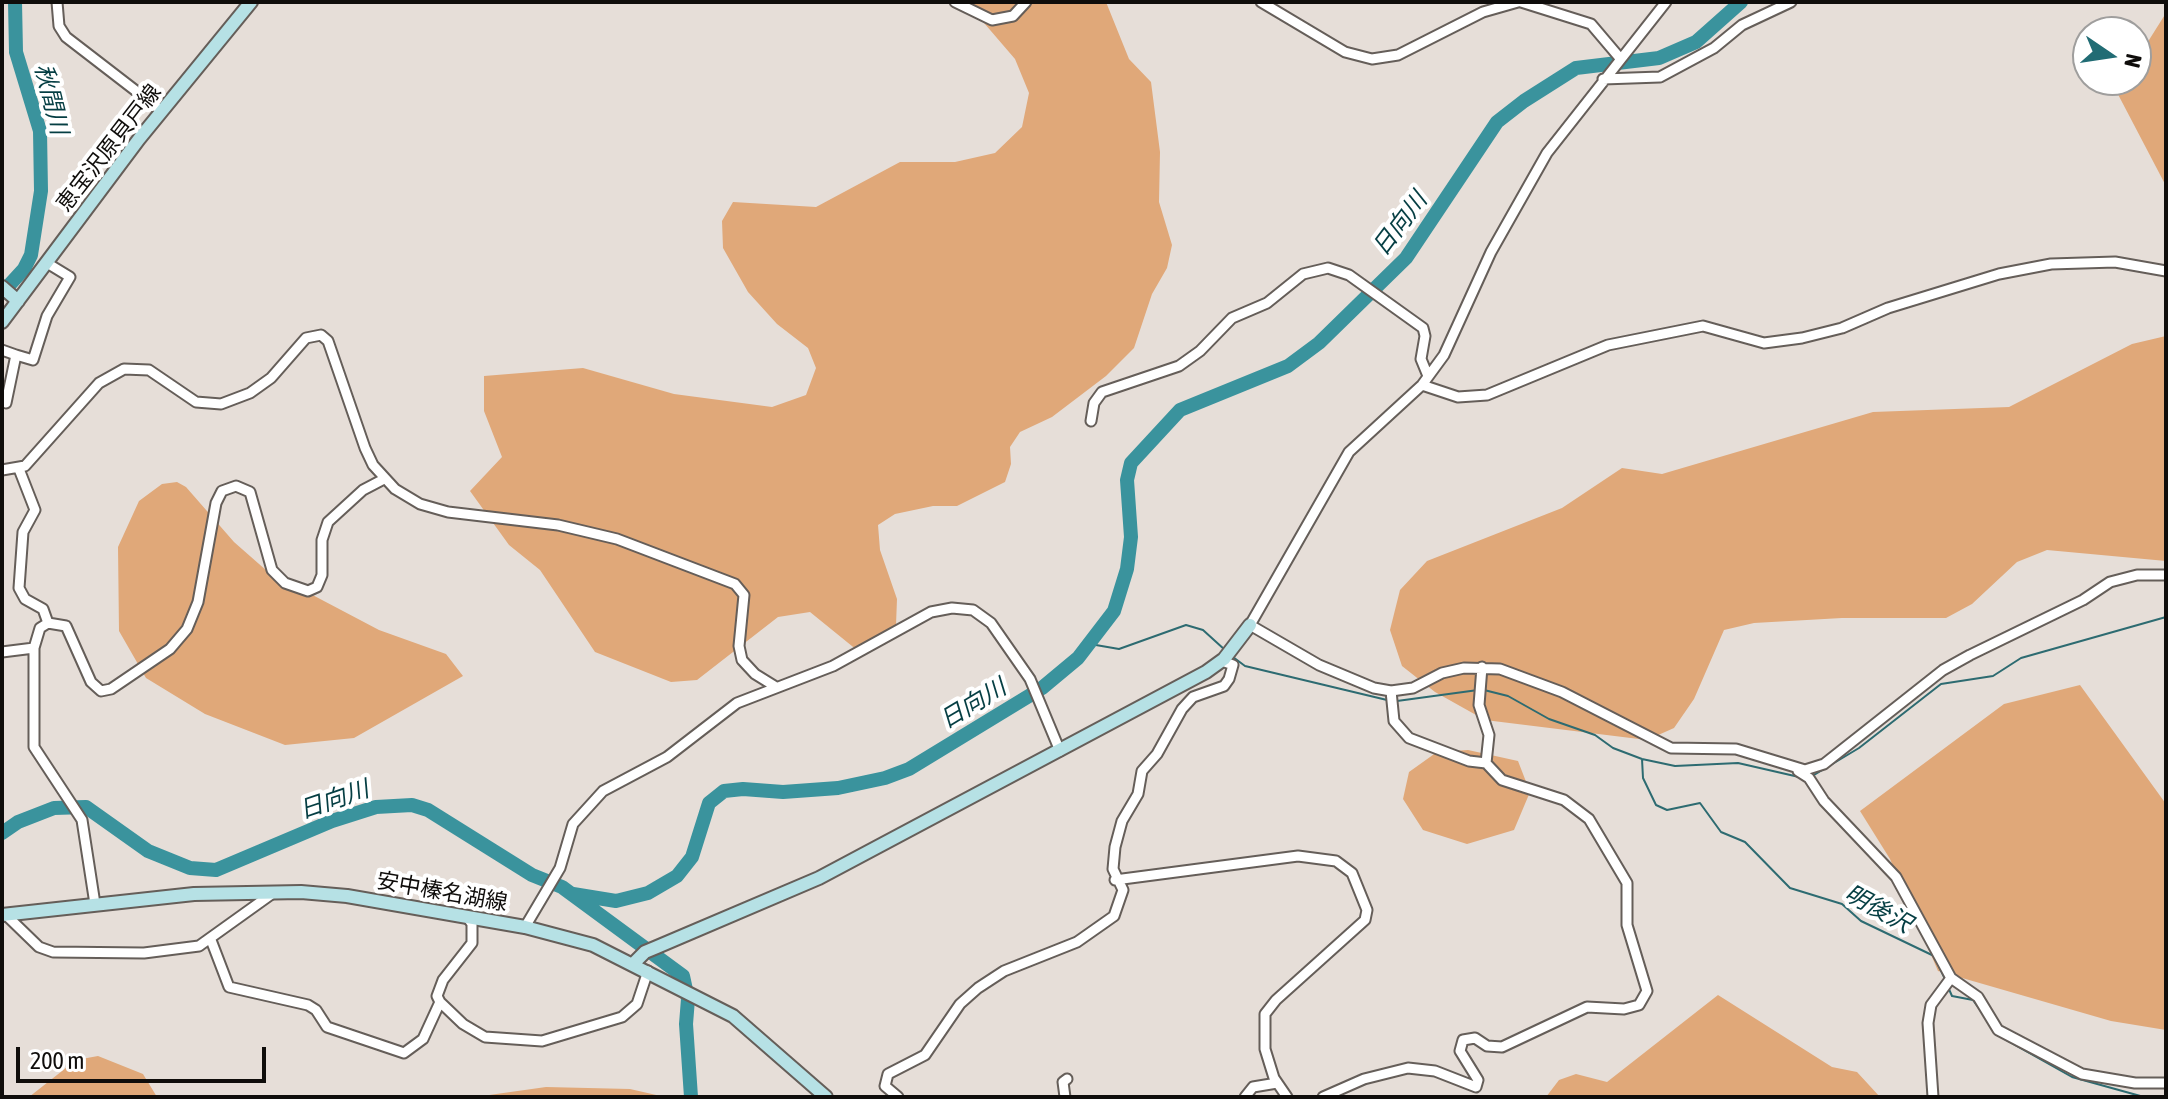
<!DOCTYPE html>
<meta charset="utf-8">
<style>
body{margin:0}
#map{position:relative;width:2168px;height:1099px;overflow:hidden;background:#e6ded8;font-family:"Asap Condensed",sans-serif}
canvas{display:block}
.frame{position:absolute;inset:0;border:4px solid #0f0d0b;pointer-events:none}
.north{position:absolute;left:2072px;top:16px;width:80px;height:80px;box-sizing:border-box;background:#fff;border:2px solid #9f9e9d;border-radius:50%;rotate:103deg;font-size:22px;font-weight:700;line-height:32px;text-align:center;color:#0f0d0b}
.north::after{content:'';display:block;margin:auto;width:28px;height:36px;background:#216c74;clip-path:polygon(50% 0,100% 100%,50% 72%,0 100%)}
.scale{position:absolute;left:16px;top:1047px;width:250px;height:36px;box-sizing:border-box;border:4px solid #0f0d0b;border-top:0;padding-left:10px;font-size:24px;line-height:28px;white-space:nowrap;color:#0f0d0b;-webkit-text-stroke:6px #fff;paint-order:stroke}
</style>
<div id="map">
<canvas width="2168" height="1099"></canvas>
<div class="frame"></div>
<div class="north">N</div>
<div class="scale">200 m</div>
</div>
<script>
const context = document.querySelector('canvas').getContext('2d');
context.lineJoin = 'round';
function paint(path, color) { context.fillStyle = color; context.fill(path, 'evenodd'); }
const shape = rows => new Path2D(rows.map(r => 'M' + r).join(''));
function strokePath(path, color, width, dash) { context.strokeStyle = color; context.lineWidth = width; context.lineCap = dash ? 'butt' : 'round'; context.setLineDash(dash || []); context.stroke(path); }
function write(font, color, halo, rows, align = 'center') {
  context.font = font + ' "Asap Condensed","Noto Sans JP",sans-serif'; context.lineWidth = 8; context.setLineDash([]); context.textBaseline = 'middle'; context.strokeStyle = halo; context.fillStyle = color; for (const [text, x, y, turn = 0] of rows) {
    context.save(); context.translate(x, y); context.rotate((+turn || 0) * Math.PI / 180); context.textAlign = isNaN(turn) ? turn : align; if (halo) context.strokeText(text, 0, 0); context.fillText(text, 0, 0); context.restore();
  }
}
paint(shape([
 [966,2,1106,2,1129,59,1151,82,1160,152,1159,202,1172,245,1167,268,1152,294,1134,348,1106,376,1052,417,1020,432,1010,447,1011,464,1005,482,957,506,933,506,895,514,878,525,880,550,897,599,896,625,880,646,863,655,810,612,778,617,697,680,671,682,595,652,540,570,509,545,470,491,502,457,484,411,484,376,583,368,674,394,772,407,806,395,816,368,808,348,777,324,748,292,723,248,722,221,733,202,816,207,900,162,955,162,995,153,1022,127,1029,93,1015,59],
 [2166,13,2166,186,2111,81,2136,80,2136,70,2149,65,2149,40],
 [2166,336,2166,561,2047,550,2017,562,1972,604,1946,618,1842,618,1754,623,1724,630,1694,699,1674,728,1647,740,1485,720,1435,692,1402,666,1390,630,1400,590,1427,561,1562,508,1622,468,1662,474,1873,412,2009,407,2132,344],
 [177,482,186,487,234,542,267,571,379,630,446,654,463,676,354,738,285,745,205,714,146,678,119,631,118,547,139,501,162,484],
 [2080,685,2166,804,2166,1030,2111,1021,1938,971,1890,859,1860,811,2004,704],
 [1468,750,1518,761,1530,792,1514,830,1467,844,1423,830,1403,799,1409,772,1437,752],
 [1718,995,1832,1067,1857,1072,1880,1097,1546,1097,1559,1080,1576,1074,1607,1082],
 [98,1056,143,1074,157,1097,29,1097,76,1060],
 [546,1087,630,1089,665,1097,475,1097]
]), '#e0a879');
strokePath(shape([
 [1090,644,1119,649,1186,625,1203,630,1225,650],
 [1233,657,1245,666,1387,700],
 [1484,690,1508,696,1549,719,1595,735,1613,748,1642,759,1675,766,1738,763,1799,777],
 [1397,701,1478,690],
 [1642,759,1643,778,1656,805,1667,810,1700,803,1721,832,1745,842,1790,888,1842,904,1861,921,1934,956,1946,981],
 [1814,775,1859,748,1941,684,1993,676,2021,658,2166,617],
 [1948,987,1952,996,1973,1000,1983,1014],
 [1999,1036,2072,1077,2144,1097]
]), '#2d6b71', 2);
strokePath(shape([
 [2,293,24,269,31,255,41,191,40,131,16,52,15,2],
 [2,833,18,822,54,808,86,807,148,851,190,868,216,870,332,821,376,807,412,805,428,810,532,875,562,887,683,976,688,999,686,1024,691,1097],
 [573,894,616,901,648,893,677,876,692,857,709,803,724,791,743,789,783,792,838,788,885,778,909,769,1042,688,1078,658,1114,611,1127,569,1131,537,1127,480,1131,463,1180,410,1288,366,1319,343,1406,258,1497,122,1524,101,1576,68,1659,58,1696,42,1741,2]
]), '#3a939d', 14);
const street = shape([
 [57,2,59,26,66,37,162,111],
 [955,2,992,20,1013,16,1026,2],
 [1261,2,1345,52,1372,59,1398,55,1483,12,1518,2],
 [1521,2,1591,24,1619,57],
 [1666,2,1547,153,1491,252,1444,355,1422,385,1349,452,1250,625,1319,665,1374,688,1391,691,1413,688,1442,673,1464,668,1500,669,1562,692,1671,748,1736,749,1805,770,1824,764,1943,670,1970,655,2083,600,2110,582,2137,575,2166,575],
 [1603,79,1660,77,1714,48,1742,25,1791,2],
 [2,350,16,355,6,403],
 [16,355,33,360,47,316,70,277,47,263],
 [1422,385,1458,397,1487,395,1608,345,1703,326,1764,343,1802,338,1842,328,1888,308,1999,274,2051,264,2115,262,2166,271],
 [1091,421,1094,403,1102,392,1179,366,1200,351,1232,318,1267,303,1303,274,1328,268,1349,275,1423,328,1425,336,1421,359,1428,376],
 [19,469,35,510,23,532,19,588,25,599,43,609,48,623],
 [2,470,25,466,99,383,124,369,149,370,196,402,221,404,250,393,271,378,306,338,321,335,328,341,365,448,373,465,395,489,420,504,448,512,558,525,617,539,735,584,744,595,739,646,742,660,755,674,776,687],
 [2,652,34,648],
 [1482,667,1479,705,1489,735,1486,763],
 [1798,771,1809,778,1824,801,1896,877,1951,978,1978,997,1998,1030,2082,1074,2135,1083,2166,1083],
 [1115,880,1298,856,1336,861,1352,873,1367,910,1365,920,1276,1000,1265,1014,1265,1049,1274,1078,1287,1097],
 [95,904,82,820,34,747,34,648,40,628,48,623,66,626,91,682,101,691,111,689,170,649,187,629,198,602,216,503,222,491,236,486,250,492,272,570,285,583,308,591,317,587,322,575,322,540,328,522,363,490,384,479],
 [6,915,39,947,53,952,144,953,199,946,273,893],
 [525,927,560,868,573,824,603,791,667,757,737,703,833,666,931,612,952,608,973,610,991,623,1030,679,1060,751],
 [211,940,229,987,308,1005,316,1010,327,1027,404,1053,423,1039,440,1002,437,996,443,980,472,943,472,924,467,917],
 [440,1002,463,1024,485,1037,542,1041,622,1017,637,1004,648,971],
 [898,1097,885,1086,888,1074,925,1055,960,1004,978,988,1004,971,1077,942,1114,916,1123,890,1113,869,1115,847,1122,821,1138,794,1142,771,1157,754,1182,709,1193,697,1224,686,1229,679,1233,665,1222,661],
 [1065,1097,1063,1082,1067,1079],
 [1245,1097,1253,1087,1277,1083],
 [1323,1097,1364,1079,1408,1068,1435,1071,1476,1087,1478,1080,1460,1051,1463,1040,1475,1038,1487,1046,1502,1047,1587,1007,1624,1009,1639,1005,1647,991,1627,925,1627,883,1589,819,1564,800,1502,780,1486,763,1469,761,1409,738,1394,721,1391,691],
 [1933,1097,1928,1023,1931,1005,1951,978]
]);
const secondary = shape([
 [2,287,18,301],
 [2,322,139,139,251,2],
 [2,915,194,894,301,892,347,896,525,927,593,945,733,1016,826,1097],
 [633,964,645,952,657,947,819,878,1206,672,1224,659,1250,625]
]);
strokePath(street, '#655e59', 13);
strokePath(secondary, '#655e59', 16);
strokePath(street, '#fff', 9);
strokePath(secondary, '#b6e1e5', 12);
write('22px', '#0f0d0b', '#fff', [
 ["恵宝沢原貝戸線",109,148,-52],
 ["安中榛名湖線",442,892,10]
]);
write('italic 24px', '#053e43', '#fff', [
 ["秋間川",51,99,76],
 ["日向川",1400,224,-53],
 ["日向川",973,704,-31],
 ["日向川",334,800,-19],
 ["明後沢",1878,909,29]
]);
</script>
